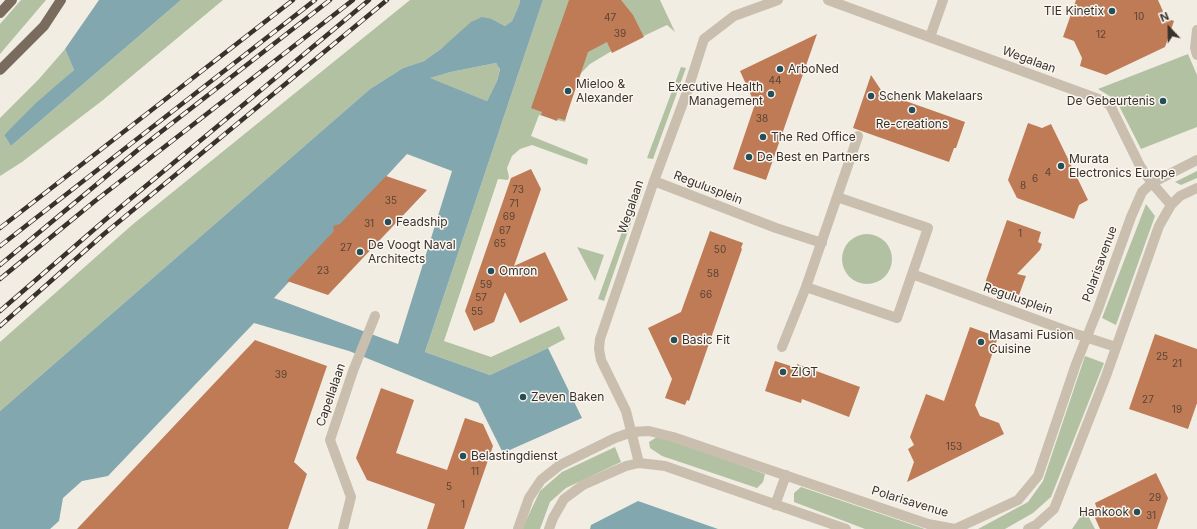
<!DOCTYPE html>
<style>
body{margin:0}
#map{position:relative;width:1197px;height:529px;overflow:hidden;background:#f2ede2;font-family:Inter,sans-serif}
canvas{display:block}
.north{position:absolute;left:1149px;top:8px;width:40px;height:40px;-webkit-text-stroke:3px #faf6ef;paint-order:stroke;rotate:338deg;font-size:11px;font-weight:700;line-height:16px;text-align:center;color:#39322c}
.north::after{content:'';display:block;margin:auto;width:14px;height:18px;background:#39322c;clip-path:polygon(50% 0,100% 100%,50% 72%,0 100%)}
</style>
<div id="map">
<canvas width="1197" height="529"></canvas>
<div class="north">N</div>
</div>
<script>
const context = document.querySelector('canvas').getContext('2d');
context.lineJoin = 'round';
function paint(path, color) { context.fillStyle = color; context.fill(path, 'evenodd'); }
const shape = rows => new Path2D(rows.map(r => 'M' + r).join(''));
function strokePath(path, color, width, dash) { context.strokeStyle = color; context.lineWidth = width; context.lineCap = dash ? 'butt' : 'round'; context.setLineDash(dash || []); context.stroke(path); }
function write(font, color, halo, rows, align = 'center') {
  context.font = font + ' Inter,sans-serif'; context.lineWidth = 3; context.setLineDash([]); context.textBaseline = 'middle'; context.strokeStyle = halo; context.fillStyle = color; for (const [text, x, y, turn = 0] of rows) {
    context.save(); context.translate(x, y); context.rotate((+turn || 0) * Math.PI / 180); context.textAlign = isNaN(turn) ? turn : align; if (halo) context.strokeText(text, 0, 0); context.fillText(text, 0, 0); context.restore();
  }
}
paint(shape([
 [21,0,46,0,0,54,0,24],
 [181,0,223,0,103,100,22,162,0,176,0,118,39,79,65,49,74,70,4,135,11,146],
 [410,0,520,0,519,5,512,21,505,26,492,19,442,48,424,61,403,68,370,89,0,411,0,342,132,225],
 [543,0,660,0,675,32,667,25,610,52,590,64,580,74,573,89,565,122,539,115,531,136,588,159,587,165,532,145,520,149,512,156,507,168,509,177,508,180,498,179,444,341,491,357,559,326,565,339,548,348,490,375,425,352],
 [1188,54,1197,75,1197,127,1141,149,1116,100,1098,89],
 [496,63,500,68,497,81,487,101,429,78,451,72],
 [681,67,686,68,653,159,647,158],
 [1197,171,1197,178,1181,185,1175,182],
 [638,187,643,188,604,301,598,299],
 [1146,204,1155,216,1116,325,1102,318],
 '842 259a25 25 0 1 1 50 0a25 25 0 1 1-50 0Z',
 [577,247,604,255,595,281],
 [1085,356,1104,363,1051,497,1033,513,1005,529,978,529,1028,502,1043,481],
 [657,437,681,443,765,474,763,482,757,488,662,456,650,448,649,442],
 [615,447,621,462,566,488,550,502,540,529,522,529,540,491,562,472],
 [801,487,925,529,865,529,794,502,794,493],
 [1085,510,1095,529,1072,529]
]), '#b3c1a3');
paint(shape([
 [99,0,181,0,11,146,4,135,36,103,74,70,65,49],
 [520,0,543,0,425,352,490,375,548,348,582,418,503,453,478,403,349,351,254,323,108,476,82,481,63,498,59,521,50,529,0,529,0,411,370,89,403,68,424,61,442,48,471,22,482,17,492,19,505,26,512,21,519,5],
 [496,63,500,69,497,81,487,101,430,78,451,72],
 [407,154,452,171,398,344,274,298],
 [638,501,718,529,590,529,591,525]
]), '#83a7ae');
paint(shape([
 [569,0,621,0,633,15,644,37,612,53,607,42,588,52,565,120,558,118,557,121,541,115,542,112,531,108],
 [1076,0,1158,0,1166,18,1174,21,1165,47,1106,75,1080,66,1082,58,1074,41,1063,37],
 [817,34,766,180,733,169,755,104,740,71],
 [871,75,883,93,965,122,956,148,954,148,949,162,853,128],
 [1028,123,1042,128,1051,124,1088,200,1079,205,1074,219,1017,198,1008,180],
 [531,169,541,189,514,266,545,252,568,300,520,323,505,292,494,322,474,331,465,311,511,178],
 [386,176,427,190,328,295,287,281,334,231,333,226,340,224],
 [1007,220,1041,232,1038,242,1042,244,1040,250,1017,274,1026,276,1019,295,985,283],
 [710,231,743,243,741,248,742,249,689,401,687,400,685,405,665,398,672,379,648,328,681,312],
 [970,327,998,337,975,405,980,416,999,423,1004,434,907,482,914,462,908,449,914,445,910,437,926,394,944,401],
 [1155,334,1197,349,1197,403,1188,429,1129,409],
 [255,340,327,366,294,462,307,474,288,529,77,529],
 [775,361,797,368,797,364,860,387,849,417,802,399,801,403,765,391],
 [381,388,414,400,396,453,447,470,465,418,483,424,493,446,464,529,427,529,435,504,367,480,356,458],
 [1156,473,1168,498,1157,529,1100,529,1092,511,1097,509,1095,503]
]), '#be7b55');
strokePath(shape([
 [828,0,1104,101,1110,105,1140,166,1152,183,1171,205],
 [1197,30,1195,48,1197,55],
 [930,37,943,0],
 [654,181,776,228,822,243],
 [837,197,928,228,897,318,806,287,858,136],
 [912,274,1070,332,1116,347],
 [782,347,806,287],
 [639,463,626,411,601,360,599,349,600,339,654,181,687,92,704,39,734,16,778,0],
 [775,505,786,475],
 [343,529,351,497,330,440,353,371,375,316],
 [518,529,529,498,541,480,560,465,615,438,632,432,649,431,673,437,928,524,955,529,1018,500,1038,476,1076,364,1098,309,1131,217,1142,192,1152,183,1197,160],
 [549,529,553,518,564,499,583,485,626,466,639,463,665,466,846,529],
 [1028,529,1036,525,1054,509,1106,376,1159,226,1171,205,1180,196,1197,188]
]), '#cabeae', 10);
strokePath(shape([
 [0,13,12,0],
 [0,70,44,26,61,0]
]), '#7a6b5f', 10);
const rail = shape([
 [0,228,293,0],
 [0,246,315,0],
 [0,265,139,149,330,0],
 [0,279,95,201,353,0],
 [0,311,105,220,369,0],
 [0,326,104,234,387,0]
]);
strokePath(rail, '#39322c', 4.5);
strokePath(rail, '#faf6ef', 3, [9]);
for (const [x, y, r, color] of [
 [1112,11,4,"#244f59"],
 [780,69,4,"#244f59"],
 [568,91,4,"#244f59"],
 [771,94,4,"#244f59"],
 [871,96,4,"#244f59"],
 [1163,101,4,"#244f59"],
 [912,110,4,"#244f59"],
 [763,137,4,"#244f59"],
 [749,157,4,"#244f59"],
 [1061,166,4,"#244f59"],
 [388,222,4,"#244f59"],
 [360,252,4,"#244f59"],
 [491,271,4,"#244f59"],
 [674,340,4,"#244f59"],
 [981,342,4,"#244f59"],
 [783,372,4,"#244f59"],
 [523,397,4,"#244f59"],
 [463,456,4,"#244f59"],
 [1137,512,4,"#244f59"]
]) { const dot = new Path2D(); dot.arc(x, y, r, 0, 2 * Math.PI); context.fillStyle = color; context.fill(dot); strokePath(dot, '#faf6ef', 1.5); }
write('10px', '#5a4436', null, [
 ["10",1139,17],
 ["47",610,18],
 ["39",620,34],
 ["12",1101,35],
 ["44",775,81],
 ["38",762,119],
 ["4",1048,173],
 ["6",1035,179],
 ["8",1023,186],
 ["73",518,190],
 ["35",391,201],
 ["71",514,204],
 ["69",509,217],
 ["31",369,224],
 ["67",505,231],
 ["1",1020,234],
 ["65",500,244],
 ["27",346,248],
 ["50",720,250],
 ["23",323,271],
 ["58",713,274],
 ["59",486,285],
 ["66",706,295],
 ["57",481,298],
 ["55",477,312],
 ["25",1162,357],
 ["21",1177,364],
 ["39",281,375],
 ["27",1148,400],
 ["19",1177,410],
 ["153",954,447],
 ["11",475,472],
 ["5",449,487],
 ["29",1155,498],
 ["1",463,505],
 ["31",1151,516]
]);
write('12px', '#39322c', '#faf6ef', [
 ["TIE Kinetix",1104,11,"right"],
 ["ArboNed",788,69],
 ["Mieloo &",576,84],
 ["Alexander",576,98],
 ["Executive Health",763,87,"right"],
 ["Management",763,101,"right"],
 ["Schenk Makelaars",879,96],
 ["De Gebeurtenis",1155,101,"right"],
 ["Re-creations",912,124,"center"],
 ["The Red Office",771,137],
 ["De Best en Partners",757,157],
 ["Murata",1069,159],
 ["Electronics Europe",1069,173],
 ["Feadship",396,222],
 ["De Voogt Naval",368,245],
 ["Architects",368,259],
 ["Omron",499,271],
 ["Masami Fusion",989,335],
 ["Cuisine",989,349],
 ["Basic Fit",682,340],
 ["ZIGT",791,372],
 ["Zeven Baken",531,397],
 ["Belastingdienst",471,456],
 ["Hankook",1129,512,"right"]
], 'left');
write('12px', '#39322c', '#faf6ef', [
 ["Wegalaan",1029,60,20],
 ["Regulusplein",708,188,21],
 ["Wegalaan",631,207,-71],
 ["Polarisavenue",1100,264,-70],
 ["Regulusplein",1018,299,19],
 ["Capellalaan",331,395,-71],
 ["Polarisavenue",910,502,17]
]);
</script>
